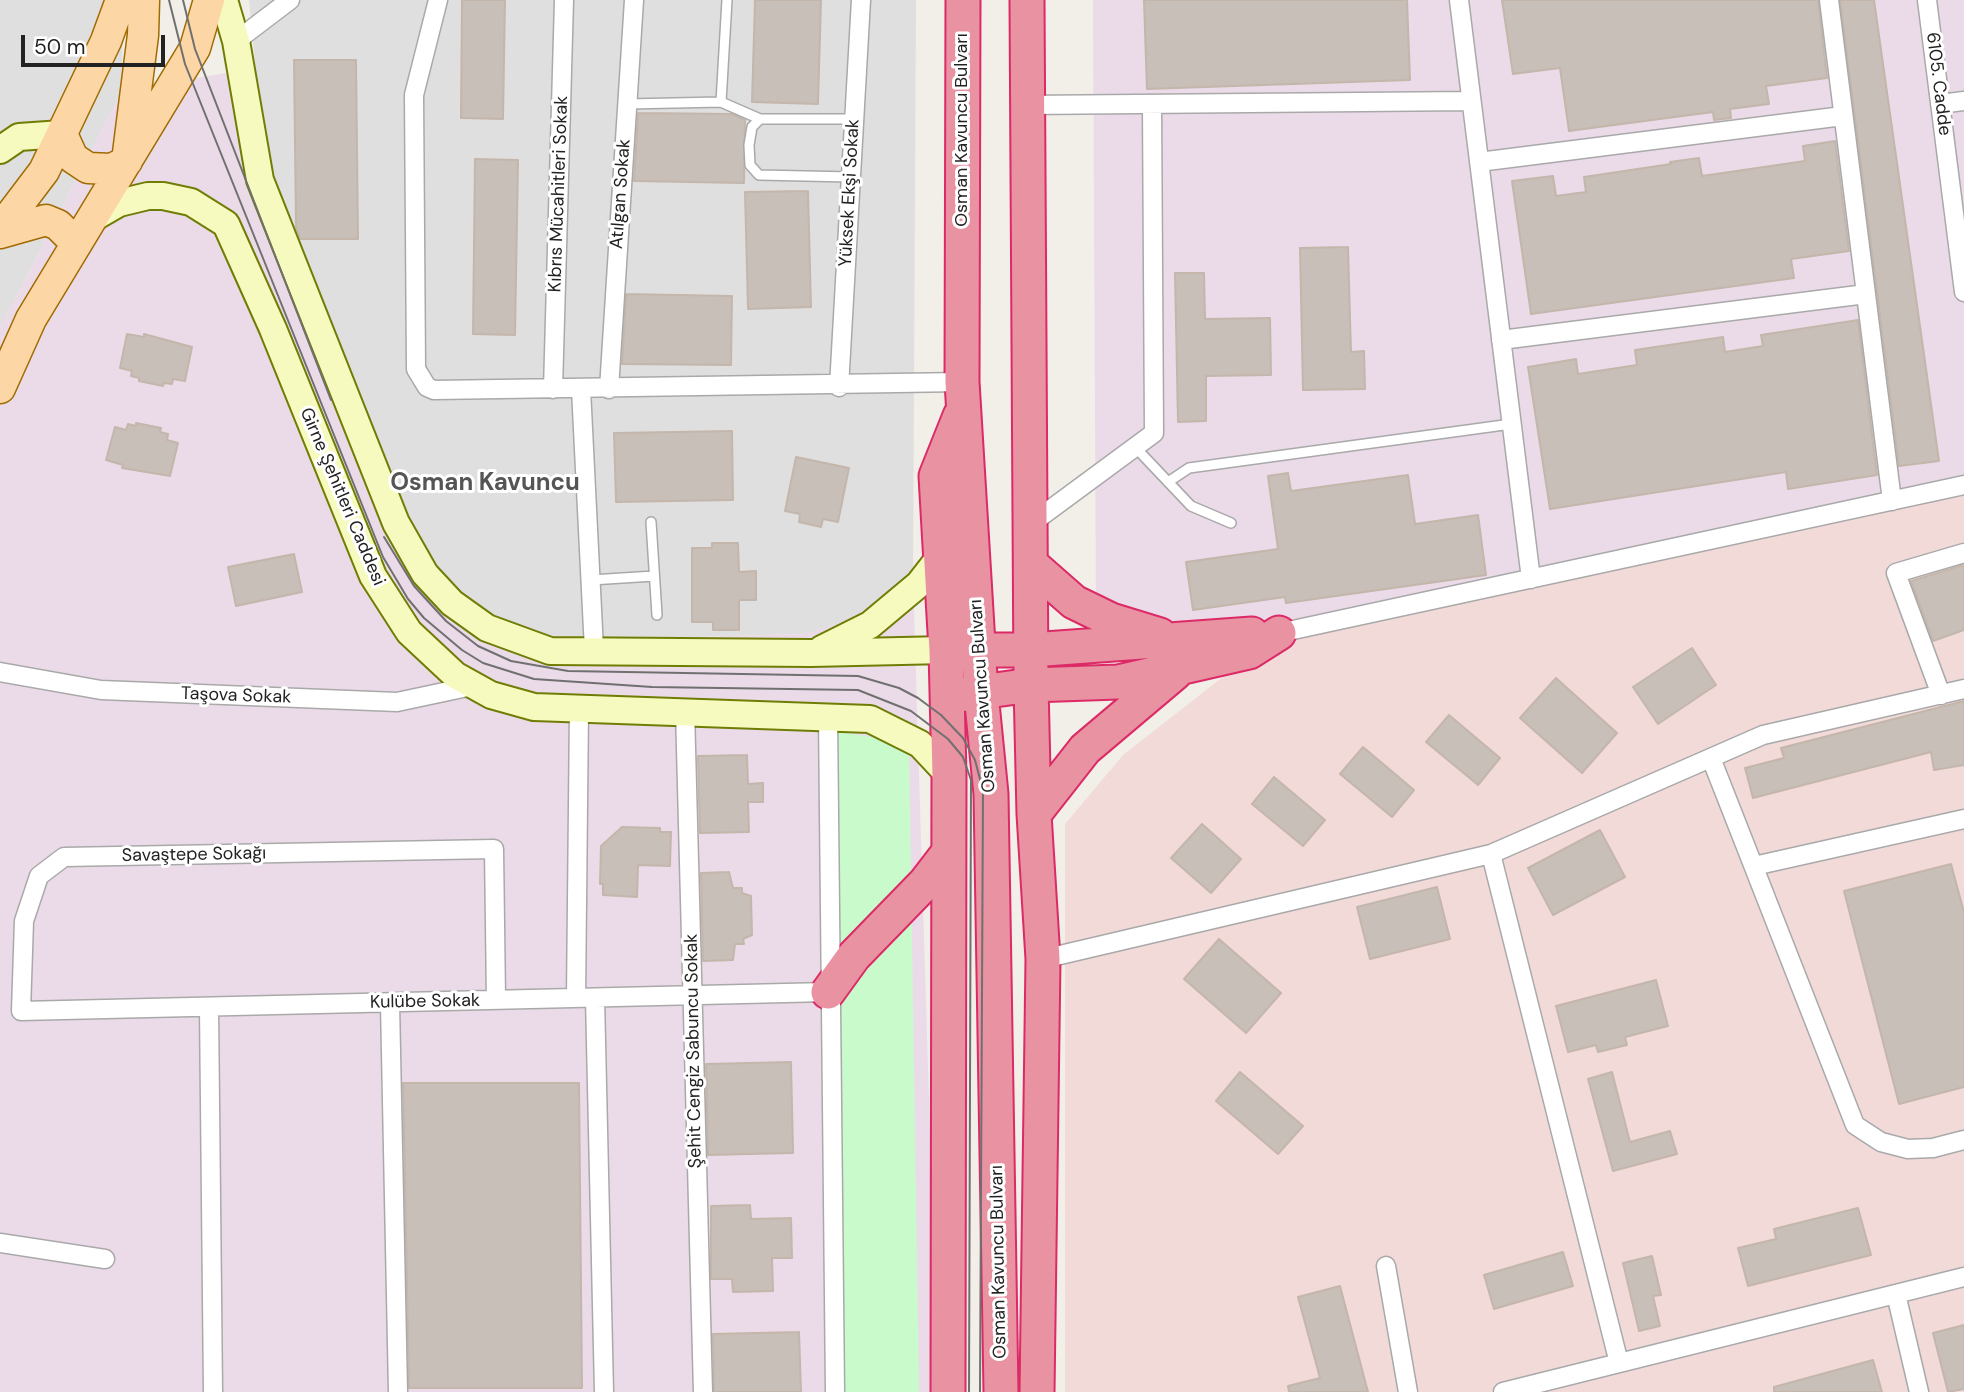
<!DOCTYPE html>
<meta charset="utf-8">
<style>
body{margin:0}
#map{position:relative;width:1964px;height:1392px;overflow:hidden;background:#f2efe9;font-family:"DM Sans",sans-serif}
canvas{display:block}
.scale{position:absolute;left:21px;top:35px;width:144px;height:32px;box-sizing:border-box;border:4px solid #222;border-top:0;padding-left:9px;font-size:21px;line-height:24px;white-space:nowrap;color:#222;-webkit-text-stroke:5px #fff;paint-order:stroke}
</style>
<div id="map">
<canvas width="1964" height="1392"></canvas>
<div class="scale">50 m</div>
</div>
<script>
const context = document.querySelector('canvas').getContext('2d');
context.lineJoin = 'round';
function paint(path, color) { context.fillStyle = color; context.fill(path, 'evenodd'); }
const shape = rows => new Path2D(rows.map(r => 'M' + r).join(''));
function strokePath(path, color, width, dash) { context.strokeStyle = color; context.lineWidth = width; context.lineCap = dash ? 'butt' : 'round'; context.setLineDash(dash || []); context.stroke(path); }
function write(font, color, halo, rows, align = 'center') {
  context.font = font + ' "DM Sans",sans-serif'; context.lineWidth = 6; context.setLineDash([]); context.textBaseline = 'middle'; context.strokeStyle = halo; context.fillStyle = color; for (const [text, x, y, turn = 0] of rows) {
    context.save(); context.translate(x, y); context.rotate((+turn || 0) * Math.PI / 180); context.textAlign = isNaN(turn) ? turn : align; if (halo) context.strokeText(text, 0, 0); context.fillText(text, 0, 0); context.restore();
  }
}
paint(shape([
 [0,0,123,0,122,91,0,328],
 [249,0,916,0,913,579,880,606,841,625,803,634,549,641,528,635,470,604,424,559,281,205,270,169,258,96]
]), '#e0dfdf');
paint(shape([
 [1964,491,1964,1392,1065,1392,1065,824,1123,755,1279,633]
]), '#f2dad9');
paint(shape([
 [1093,0,1964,0,1964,491,1279,633,1096,623],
 [255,68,270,169,281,205,387,481,438,575,488,616,549,641,803,634,861,617,913,579,938,1392,0,1392,0,328,122,91]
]), '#ebdbe8');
paint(shape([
 [837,731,909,744,919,1392,842,1392]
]), '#c8facc');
const building = shape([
 [462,0,505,0,503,119,461,118,462,0],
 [755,0,821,0,818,104,752,102,755,0],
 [1144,0,1407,0,1410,80,1147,89,1144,0],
 [1502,0,1818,0,1827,78,1766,86,1769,104,1730,109,1731,118,1714,120,1713,112,1569,131,1560,68,1513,74,1502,0],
 [1840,0,1874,0,1939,461,1899,466,1840,0],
 [294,60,356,60,358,239,300,239,296,227,294,60],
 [638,113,732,114,745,120,744,183,634,181,638,113],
 [1835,141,1849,251,1791,259,1794,278,1531,314,1512,181,1553,176,1556,196,1586,192,1584,177,1671,164,1670,162,1699,158,1702,176,1805,161,1803,146,1835,141],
 [475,159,518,160,515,335,473,334,475,159],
 [808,191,811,307,748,309,745,192,808,191],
 [1348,247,1351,352,1364,351,1365,389,1303,390,1300,248,1348,247],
 [1175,273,1204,273,1205,319,1270,318,1271,375,1206,376,1206,421,1178,422,1175,273],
 [626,294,732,296,731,365,622,364,626,294],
 [1858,320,1877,475,1788,489,1786,472,1550,509,1528,367,1576,359,1578,374,1637,365,1635,350,1723,337,1725,352,1763,346,1761,335,1858,320],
 [127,334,144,337,144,334,192,347,185,381,173,379,172,384,164,383,163,386,139,381,139,378,131,376,132,371,120,368,127,334],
 [136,423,161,428,160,432,168,434,167,440,178,443,170,476,122,468,123,465,106,460,115,427,126,430,128,424,136,426,136,423],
 [732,431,733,500,616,502,614,433,732,431],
 [796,457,849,468,838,522,823,519,821,527,799,522,800,514,785,511,796,457],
 [1288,473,1291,491,1408,475,1415,524,1478,515,1486,575,1286,603,1285,597,1193,610,1186,562,1278,549,1268,476,1288,473],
 [712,543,738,543,739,572,756,571,756,600,739,600,739,630,713,630,713,622,692,622,692,548,712,548,712,543],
 [294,554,302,592,236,606,228,567,294,554],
 [1964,565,1964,630,1933,641,1911,581,1964,565],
 [1692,648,1716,685,1658,724,1633,687,1692,648],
 [1556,678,1617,733,1582,773,1520,718,1556,678],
 [1964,701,1964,765,1934,770,1931,752,1753,798,1745,768,1784,758,1781,748,1964,701],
 [1449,715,1500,758,1478,785,1426,742,1449,715],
 [1363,747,1414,790,1392,817,1340,774,1363,747],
 [747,755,748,784,763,783,763,802,748,802,749,832,700,833,698,756,747,755],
 [1274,777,1325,820,1303,846,1252,804,1274,777],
 [1202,824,1241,859,1211,893,1171,858,1202,824],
 [622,827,660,828,660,832,671,832,670,866,638,865,637,897,603,895,603,884,600,884,601,846,622,827],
 [1600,830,1625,877,1553,915,1528,868,1600,830],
 [1951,864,1964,912,1964,1087,1899,1104,1844,891,1951,864],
 [729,872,733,888,742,888,742,893,751,896,752,935,743,939,744,944,735,944,733,960,703,961,701,873,729,872],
 [1437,887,1450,939,1370,959,1357,907,1437,887],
 [1219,939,1281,993,1246,1033,1184,979,1219,939],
 [1656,980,1668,1026,1625,1037,1627,1045,1598,1052,1596,1045,1568,1052,1556,1006,1656,980],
 [791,1062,793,1153,708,1155,706,1064,791,1062],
 [1240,1072,1303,1126,1278,1154,1216,1101,1240,1072],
 [1612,1072,1630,1142,1670,1131,1677,1154,1613,1171,1588,1079,1612,1072],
 [403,1083,579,1083,582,1388,409,1388,403,1083],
 [750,1205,751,1219,791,1218,792,1258,772,1258,773,1291,733,1292,732,1279,711,1279,711,1206,750,1205],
 [1858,1208,1871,1255,1748,1286,1738,1248,1776,1239,1774,1229,1858,1208],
 [1563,1252,1573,1286,1494,1309,1484,1275,1563,1252],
 [1652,1256,1661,1295,1653,1296,1660,1326,1639,1331,1623,1263,1652,1256],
 [1340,1286,1368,1392,1289,1392,1288,1386,1320,1378,1298,1297,1340,1286],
 [1964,1325,1964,1389,1948,1392,1933,1333,1964,1325],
 [799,1332,801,1392,714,1392,713,1334,799,1332],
 [1873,1360,1882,1392,1774,1392,1774,1387,1873,1360]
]);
paint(building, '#c7bfb8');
strokePath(building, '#c4b6ab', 2);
const lane = shape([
 [721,102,727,0],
 [627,104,721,102,760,119],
 [851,177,759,175,750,165,749,145,752,127,760,119,854,119],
 [1135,447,1191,506,1231,523],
 [1168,482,1189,468,1504,425],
 [651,522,657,615],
 [591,580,654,576]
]);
const street = shape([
 [438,0,414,95,416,369,427,387,434,390,962,382],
 [1459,0,1531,579],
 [1829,0,1892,501],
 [1927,0,1964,292],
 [236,41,290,0],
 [1940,104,1964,101],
 [1027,105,1471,101],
 [1479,162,1843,116],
 [1501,340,1866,294],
 [839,387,861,0],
 [553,389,564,0],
 [581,389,594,650],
 [609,389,634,0],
 [1032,523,1154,433,1152,104],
 [1279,633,1964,485],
 [0,672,101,690,397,702,472,686],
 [1941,695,1896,573,1964,553],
 [685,710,703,1392],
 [828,716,835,1392],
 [1711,758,1855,1125,1881,1142,1908,1149,1933,1148,1964,1140],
 [1491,854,1619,1363],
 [1754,866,1964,819],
 [1043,959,1491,854,1763,735,1964,689],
 [576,998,579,709],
 [595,998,604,1392],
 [496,1000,494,849,64,857,39,876,24,921,21,1011,828,992],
 [390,1003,398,1392],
 [209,1007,213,1392],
 [0,1243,105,1259],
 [1386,1266,1408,1392],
 [1896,1294,1919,1392],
 [1503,1392,1964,1277]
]);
const secondary = shape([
 [224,0,236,41,260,180,396,523,425,574,452,603,487,628,550,651,811,653,946,650],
 [0,150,19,137,62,134],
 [93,218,119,203,148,196,163,196,191,202,226,224,273,329,373,576,409,632,455,675,491,695,534,707,870,719,920,744,949,775],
 [822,649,870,625,919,584,940,557]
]);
const primary = shape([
 [62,134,73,158,88,168,112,169,127,161,143,35,144,0],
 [0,229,44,171,106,41,121,0],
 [0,233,46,220,58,225,76,243],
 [0,388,31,319,195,48,209,0]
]);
const highway = shape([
 [963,0,962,382,981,693,991,794,1001,1392],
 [1027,0,1031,685,1034,814,1043,959,1037,1392],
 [1033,566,1074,602,1111,620,1160,635],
 [957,650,1031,650,1252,634],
 [959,695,1031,685,1118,682,1249,652,1279,633],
 [1034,814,1085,749,1175,673],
 [828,992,854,956,925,883,948,853],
 [948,1392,949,775,946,650,936,476,960,416]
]);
strokePath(lane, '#a9a9a9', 12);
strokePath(street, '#a9a9a9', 21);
strokePath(secondary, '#707d05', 30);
strokePath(primary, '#a06b00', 33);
strokePath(highway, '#dc2a67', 37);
strokePath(lane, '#fff', 9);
strokePath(street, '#fff', 18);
strokePath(secondary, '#f7fabf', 26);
strokePath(primary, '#fcd6a4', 30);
strokePath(highway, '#e892a2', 33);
strokePath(shape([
 [169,0,185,64,383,557,408,599,424,618,462,650,483,663,534,679,652,687,858,690,911,711,948,739,963,757,971,780,969,1392],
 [183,0,195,49,331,400],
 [384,537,414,586,446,621,478,646,511,661,568,671,858,676,899,688,918,698,941,715,963,738,975,760,983,791,980,1392]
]), '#707070', 2);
write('18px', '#222', '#fff', [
 ["6105. Cadde",1938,84,83],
 ["Osman Kavuncu Bulvarı",962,130,-90],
 ["Yüksek Ekşi Sokak",850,193,-87],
 ["Kıbrıs Mücahitleri Sokak",559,194,-88],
 ["Atılgan Sokak",621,194,-86],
 ["Girne Şehitleri Caddesi",342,497,67],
 ["Taşova Sokak",236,696,2],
 ["Osman Kavuncu Bulvarı",983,696,-94],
 ["Savaştepe Sokağı",194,855,-1],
 ["Kulübe Sokak",425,1002,-1],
 ["Şehit Cengiz Sabuncu Sokak",694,1051,-91],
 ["Osman Kavuncu Bulvarı",999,1262,-91]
]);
write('bold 24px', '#555', '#fff', [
 ["Osman Kavuncu",485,484]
]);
</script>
